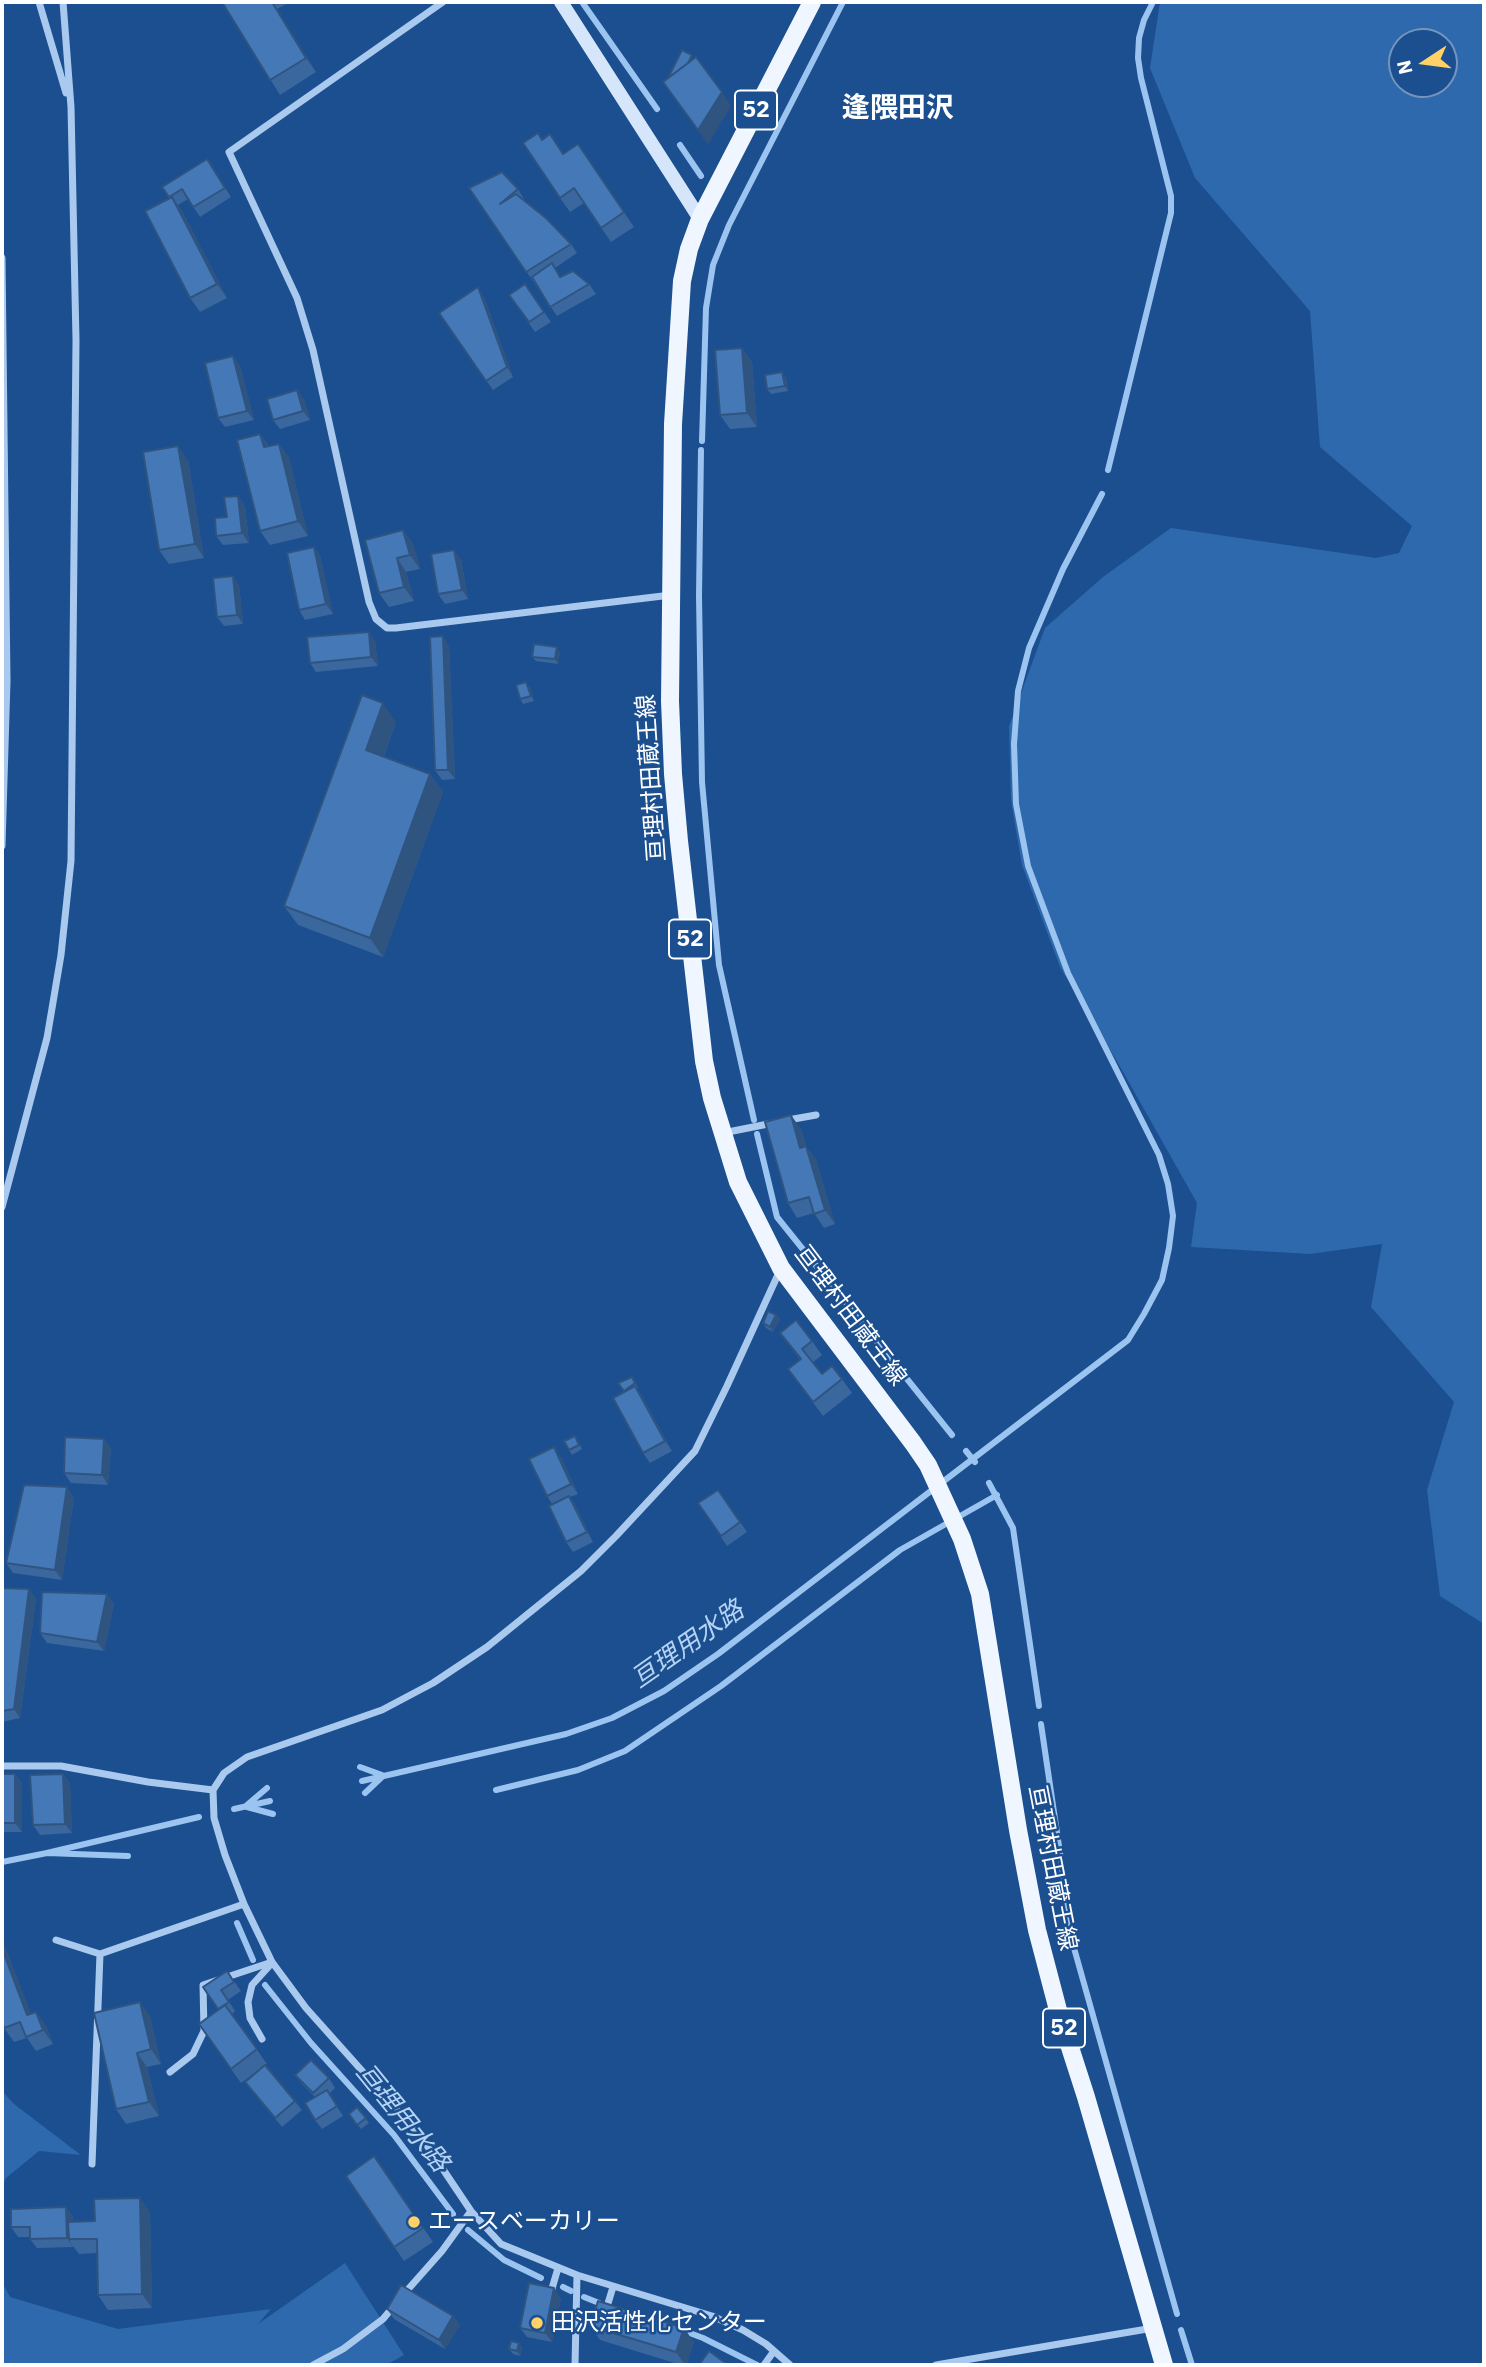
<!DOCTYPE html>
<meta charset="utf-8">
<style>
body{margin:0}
#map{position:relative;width:1486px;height:2367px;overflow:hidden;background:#1b4f8f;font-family:"IBM Plex Sans",sans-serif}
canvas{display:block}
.frame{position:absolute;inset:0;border:4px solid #fff;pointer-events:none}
.north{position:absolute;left:1388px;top:28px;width:70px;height:70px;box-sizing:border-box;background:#1b4f8f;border:2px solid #7695bc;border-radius:50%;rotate:257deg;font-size:19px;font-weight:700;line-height:28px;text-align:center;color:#fff}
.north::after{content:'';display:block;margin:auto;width:24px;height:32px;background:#ffd166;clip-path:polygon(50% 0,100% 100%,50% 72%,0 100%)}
</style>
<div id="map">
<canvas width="1486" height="2367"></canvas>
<div class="frame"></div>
<div class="north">N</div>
</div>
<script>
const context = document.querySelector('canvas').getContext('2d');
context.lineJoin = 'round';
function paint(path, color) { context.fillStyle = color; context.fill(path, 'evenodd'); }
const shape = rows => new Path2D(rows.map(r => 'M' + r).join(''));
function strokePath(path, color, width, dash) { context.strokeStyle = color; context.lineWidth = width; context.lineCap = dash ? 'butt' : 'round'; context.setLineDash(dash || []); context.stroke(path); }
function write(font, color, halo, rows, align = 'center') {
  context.font = font + ' "IBM Plex Sans","Noto Sans JP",sans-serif'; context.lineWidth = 5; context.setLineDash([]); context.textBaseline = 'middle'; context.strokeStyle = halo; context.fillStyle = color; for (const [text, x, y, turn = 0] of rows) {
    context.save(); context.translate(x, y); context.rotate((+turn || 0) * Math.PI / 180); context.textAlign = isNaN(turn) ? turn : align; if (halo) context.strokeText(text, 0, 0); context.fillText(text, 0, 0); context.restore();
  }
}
paint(shape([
 [1160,2,1484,2,1484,1624,1440,1596,1427,1490,1454,1402,1371,1307,1382,1244,1310,1254,1191,1247,1197,1203,1118,1063,1060,967,1022,865,1011,801,1009,726,1045,628,1103,577,1171,528,1376,558,1399,553,1412,526,1320,447,1310,311,1195,178,1150,68],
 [1402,42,1444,42,1444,84,1402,84],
 [2,2091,14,2104,81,2155,39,2151,6,2178,2,2186],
 [345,2263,404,2355,386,2365,2,2365,2,2282,10,2297,118,2329,271,2309,258,2324]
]), '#2e69ad');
strokePath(shape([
 [582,2,657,109],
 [680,145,701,176],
 [702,441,706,308,713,265,729,225,843,2],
 [701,450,699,596,702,782,719,965,754,1120],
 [1108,470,1171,213,1171,196,1141,78,1138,58,1139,38,1144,20,1153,2],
 [757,1134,777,1217,952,1435],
 [966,1451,975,1462],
 [989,1483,1013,1528,1039,1706],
 [1041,1724,1074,1948,1177,2314],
 [360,1767,382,1775],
 [362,1781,566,1734,612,1718,664,1691,718,1654,1128,1340,1144,1314,1162,1280,1169,1248,1173,1216,1168,1184,1159,1155,1068,973,1028,866,1016,804,1014,744,1018,691,1029,648,1063,569,1102,494],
 [496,1790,578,1770,625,1751,721,1686,900,1550,997,1495],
 [365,1793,383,1776],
 [247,1805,267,1788],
 [247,1807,273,1814],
 [234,1809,270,1801],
 [47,1853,199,1817],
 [2,1862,47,1853,128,1856],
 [237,1923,253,1960],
 [265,1985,311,2043,394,2135,453,2214],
 [468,2230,504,2260,541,2278],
 [563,2287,571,2291],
 [584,2297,599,2303],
 [679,2329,703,2338,757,2365],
 [1181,2330,1192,2365]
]), '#9cc4f0', 6);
strokePath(shape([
 [39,2,66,93],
 [443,2,229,152,297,298,313,350,369,602,376,619,387,628,396,628,671,595],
 [2,258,7,681,2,846],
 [788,1120,816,1115],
 [723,1133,773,1123],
 [2,1207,47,1038,61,955,71,861,76,340,71,107,63,2],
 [781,1268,727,1386,695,1451,616,1536,581,1571,487,1647,433,1683,382,1710,247,1757,224,1773,213,1790,214,1818,225,1855,244,1904,272,1962,306,2008,422,2138,471,2211,501,2244,577,2275,712,2316,743,2330,766,2344,790,2365],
 [2,1766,61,1766,148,1782,213,1790],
 [56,1940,100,1954],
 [262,2039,250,2018,248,2002,252,1985,272,1963],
 [170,2072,193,2054,204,2031,203,1985,272,1962],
 [92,2164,100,1954,244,1904],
 [551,2292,558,2268],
 [403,2295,442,2251,471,2211],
 [605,2313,613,2287],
 [313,2365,343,2349,383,2319,393,2307],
 [575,2365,577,2275],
 [764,2365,774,2351],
 [936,2365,1153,2328]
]), '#a9c9ee', 7);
strokePath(shape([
 [561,2,700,219]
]), '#d6e6fa', 14);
strokePath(shape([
 [812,2,700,219,689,249,682,281,673,424,670,701,673,774,679,841,704,1061,712,1098,738,1182,781,1268,913,1443,928,1465,962,1539,980,1594,1018,1830,1037,1930,1058,2010,1086,2097,1164,2365]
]), '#f0f6ff', 18);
paint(shape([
 [222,2,290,2,277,9,316,72,280,95],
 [542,140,563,154,578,144,634,227,611,242,584,203,570,212,560,198],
 [207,159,231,197,200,217,188,199,178,205,182,211,227,298,200,312,190,298,170,198,162,187],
 [469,188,518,189,524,199,523,200,571,244,577,253,555,268,561,277,589,284,596,294,557,316],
 [525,284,551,322,535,332,509,295],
 [484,297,513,377,493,390,439,313],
 [742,348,752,362,757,427,730,429,720,415],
 [233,356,240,366,254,420,225,427,218,418],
 [786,377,788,391,771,394,767,389],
 [297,390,304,400,310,420,280,429,273,420],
 [260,434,269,446,279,444,289,458,308,536,270,545,260,531],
 [188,460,204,558,169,564,159,550],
 [238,496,245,506,249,543,223,545,216,536],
 [403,530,413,544,420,569,406,572,414,601,389,607,379,593],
 [314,547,320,556,333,614,305,620,299,610],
 [461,559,468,599,445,604,438,594],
 [239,585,243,624,224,626,217,617],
 [375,641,378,666,316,672,310,663],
 [449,646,455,779,442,780,435,770],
 [560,652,558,664,536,661,532,657],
 [530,687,534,701,523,704,520,699],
 [396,722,384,756,430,774,443,792,383,957,298,925,284,906],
 [801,1129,806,1146,816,1160,835,1224,824,1228,814,1213,797,1218,788,1203],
 [776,1315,780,1319,773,1332,766,1328,763,1323],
 [780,1333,812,1341,822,1355,812,1363,822,1374,842,1379,852,1393,823,1416,788,1369,800,1360],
 [632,1377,638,1388,637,1389,642,1396,672,1451,650,1463,643,1453,625,1392],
 [578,1441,582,1449,572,1455,569,1450],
 [111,1448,108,1485,71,1483,64,1473],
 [561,1457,578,1494,570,1497,576,1506,593,1542,573,1552,566,1542,552,1504,547,1496],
 [718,1490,747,1532,727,1546,698,1503],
 [74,1497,62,1580,13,1573,6,1563],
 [2,1588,29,1589,36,1599,20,1718,2,1722],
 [107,1594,114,1604,104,1651,47,1643,40,1633],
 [2,1774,15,1774,22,1784,22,1832,2,1832],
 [63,1774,70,1784,72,1833,40,1835,33,1825],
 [5,1947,31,2014,36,2012,46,2026,53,2044,36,2051,27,2038,14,2042,4,2028],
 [227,1971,241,1991,228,2000,235,2011,232,2014,267,2064,265,2065,302,2110,282,2127,245,2082,263,2067,241,2083,199,2024,218,2010,203,1987],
 [150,2016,161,2064,147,2067,159,2116,126,2124,116,2109],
 [295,2075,329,2078,335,2088,329,2094,343,2116,322,2129,315,2120,315,2097,302,2084],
 [357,2107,369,2123,361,2129,349,2114],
 [374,2156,433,2242,404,2261,346,2176],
 [66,2207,73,2217,73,2221,95,2221,150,2212,152,2308,108,2310,98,2295,97,2253,79,2254,73,2246,73,2247,37,2248,30,2239,30,2237,18,2237,11,2227],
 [561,2298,552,2342,527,2337,520,2328],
 [387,2309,453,2316,460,2325,445,2349,394,2319],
 [590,2326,694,2342,686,2365,681,2365,600,2340],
 [519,2343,522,2348,520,2356,513,2354,509,2349]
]), '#3a679d');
paint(shape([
 [272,2,277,9,316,72,306,58],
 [722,92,731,106,708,145,698,130],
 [172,197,182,211,227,298,217,284],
 [478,287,484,297,513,377,507,367],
 [742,348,752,362,757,427,747,413],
 [233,356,240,366,254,420,247,411],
 [782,372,786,377,788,391,785,386],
 [297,390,304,400,310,420,303,411],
 [260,434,270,448,264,447],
 [279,444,289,458,308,536,298,521],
 [178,446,188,460,204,558,195,544],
 [238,496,245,506,249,543,242,533],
 [403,530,413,544,420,569,410,555],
 [314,547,320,556,333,614,326,604],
 [454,550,461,559,468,599,462,590],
 [397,558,406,572,414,601,404,587],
 [233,576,239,585,243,624,237,615],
 [369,632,375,641,378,666,371,657],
 [443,636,449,646,455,779,448,770],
 [557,647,560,652,558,664,555,659],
 [526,682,530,687,534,701,531,696],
 [383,703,396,722,379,769,366,750],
 [430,774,443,792,383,957,370,938],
 [791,1115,801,1129,810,1162,800,1148],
 [806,1146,816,1160,835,1224,825,1210],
 [776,1315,780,1319,773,1332,770,1327],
 [635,1386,642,1396,672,1451,665,1441],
 [104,1439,111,1448,108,1485,102,1475],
 [554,1447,561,1457,578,1494,571,1484],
 [67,1487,74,1497,62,1580,55,1570],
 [569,1496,576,1506,593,1542,587,1532],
 [29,1589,36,1599,20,1718,14,1709],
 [107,1594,114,1604,104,1651,97,1642],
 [15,1774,22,1784,22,1832,15,1823],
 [63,1774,70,1784,72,1833,65,1824],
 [2,1942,5,1947,37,2029,27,2015,2,1949],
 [140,2002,150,2016,161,2064,151,2049],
 [36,2012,46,2026,53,2044,43,2030],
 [137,2053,147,2067,159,2116,149,2102],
 [140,2198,150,2212,152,2308,142,2294],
 [66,2207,73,2217,73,2239,69,2239,73,2247,67,2238],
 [554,2288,561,2298,552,2342,545,2333],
 [453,2316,460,2325,445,2349,439,2340],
 [684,2328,694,2342,686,2365,685,2365,676,2352],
 [519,2343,522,2348,520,2356,517,2351]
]), '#305480');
const building = shape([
 [222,2,272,2,306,58,270,80,222,2],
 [682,50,692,55,688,63,668,78,682,50],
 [696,57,722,92,698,130,663,82,696,57],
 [538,133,542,140,550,134,563,154,578,144,624,212,601,228,574,188,560,198,523,143,538,133],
 [207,159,225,188,193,207,182,189,169,197,162,187,207,159],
 [502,172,518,189,500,204,516,194,547,219,571,244,526,272,469,188,502,172],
 [172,197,217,284,190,298,145,211,172,197],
 [552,263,560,277,573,271,589,284,550,307,532,277,552,263],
 [525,284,544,312,529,322,509,295,525,284],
 [478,287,507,367,486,381,439,313,478,287],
 [742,348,747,413,720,415,715,350,742,348],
 [233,356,247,411,218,418,205,363,233,356],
 [782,372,785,386,767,389,765,375,782,372],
 [297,390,303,411,273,420,267,399,297,390],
 [260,434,264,447,279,444,298,521,260,531,237,440,260,434],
 [178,446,195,544,159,550,143,452,178,446],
 [238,496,242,533,216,536,215,518,227,517,224,497,238,496],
 [403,530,410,555,397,558,404,587,379,593,365,540,403,530],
 [314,547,326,604,299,610,287,553,314,547],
 [454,550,462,590,438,594,431,554,454,550],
 [233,576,237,615,217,617,213,578,233,576],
 [369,632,371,657,310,663,307,637,369,632],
 [443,636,448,770,435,770,430,637,443,636],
 [534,644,557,647,555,659,532,657,534,644],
 [526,682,531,696,520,699,516,685,526,682],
 [362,695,383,703,366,750,430,774,370,938,284,906,362,695],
 [791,1115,800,1148,806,1146,825,1210,814,1214,809,1197,788,1203,765,1122,791,1115],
 [768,1311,776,1315,770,1327,763,1323,768,1311],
 [796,1320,812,1341,802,1349,822,1374,832,1366,842,1379,813,1402,788,1369,801,1359,780,1333,796,1320],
 [632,1377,635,1383,624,1391,618,1383,632,1377],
 [635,1386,665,1441,643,1453,613,1398,635,1386],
 [575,1436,579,1445,569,1450,564,1441,575,1436],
 [65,1437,104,1439,102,1475,64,1473,65,1437],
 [554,1447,571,1484,547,1496,529,1459,554,1447],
 [24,1485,67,1487,55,1570,6,1563,24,1485],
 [718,1490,740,1522,721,1536,698,1503,718,1490],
 [569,1496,587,1532,566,1542,549,1506,569,1496],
 [2,1588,29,1589,14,1709,2,1711,2,1588],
 [42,1592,107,1594,97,1642,40,1633,42,1592],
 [2,1774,15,1774,15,1823,2,1823,2,1774],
 [63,1774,65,1824,33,1825,30,1775,63,1774],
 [2,1949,27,2015,36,2012,43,2030,26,2037,20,2022,4,2028,2,2021,2,1949],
 [227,1971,234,1982,221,1990,229,2002,218,2009,203,1987,227,1971],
 [140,2002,151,2049,137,2053,149,2102,116,2109,94,2013,140,2002],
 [225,2005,257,2049,231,2069,199,2024,225,2005],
 [311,2060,329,2078,313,2093,295,2075,311,2060],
 [265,2065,295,2101,275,2118,245,2082,265,2065],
 [327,2090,337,2106,315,2120,305,2103,327,2090],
 [357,2107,366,2118,357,2125,349,2114,357,2107],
 [374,2156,423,2228,394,2247,346,2176,374,2156],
 [140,2198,142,2294,98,2295,97,2239,69,2239,68,2222,95,2221,94,2199,140,2198],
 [66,2207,67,2238,30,2239,30,2227,11,2227,11,2209,66,2207],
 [529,2283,554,2288,545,2333,520,2328,529,2283],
 [401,2285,453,2316,439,2340,387,2309,401,2285],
 [598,2301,684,2328,676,2352,590,2326,598,2301],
 [511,2341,519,2343,517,2351,509,2349,511,2341],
 [709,2351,728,2365,699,2365,709,2351]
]);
paint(building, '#4478b7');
strokePath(building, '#305480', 2);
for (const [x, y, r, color] of [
 [414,2222,7,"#ffd166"],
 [537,2323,7,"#ffd166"]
]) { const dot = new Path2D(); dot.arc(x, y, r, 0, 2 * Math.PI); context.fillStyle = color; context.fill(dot); strokePath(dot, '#1b4f8f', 2.5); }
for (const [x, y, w] of [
 [756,110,42],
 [690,939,42],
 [1064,2028,42]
]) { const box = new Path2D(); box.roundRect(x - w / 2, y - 19.5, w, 39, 5); context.fillStyle = '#1b4f8f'; context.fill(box); strokePath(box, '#fff', 2); }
write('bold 23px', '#fff', null, [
 ["52",756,110],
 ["52",690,939],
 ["52",1064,2028]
]);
write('24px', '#fff', '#1b4f8f', [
 ["亘理村田蔵王線",652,778,-94],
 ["亘理村田蔵王線",850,1316,53],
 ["亘理村田蔵王線",1052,1868,79]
]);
write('24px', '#fff', '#1b4f8f', [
 ["エースベーカリー",428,2222],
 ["田沢活性化センター",551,2323]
], 'left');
write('italic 26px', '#b5d3f5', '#1b4f8f', [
 ["亘理用水路",688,1645,-35],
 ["亘理用水路",402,2118,51]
]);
write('bold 28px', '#fff', '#1b4f8f', [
 ["逢隈田沢",898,109]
]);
</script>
